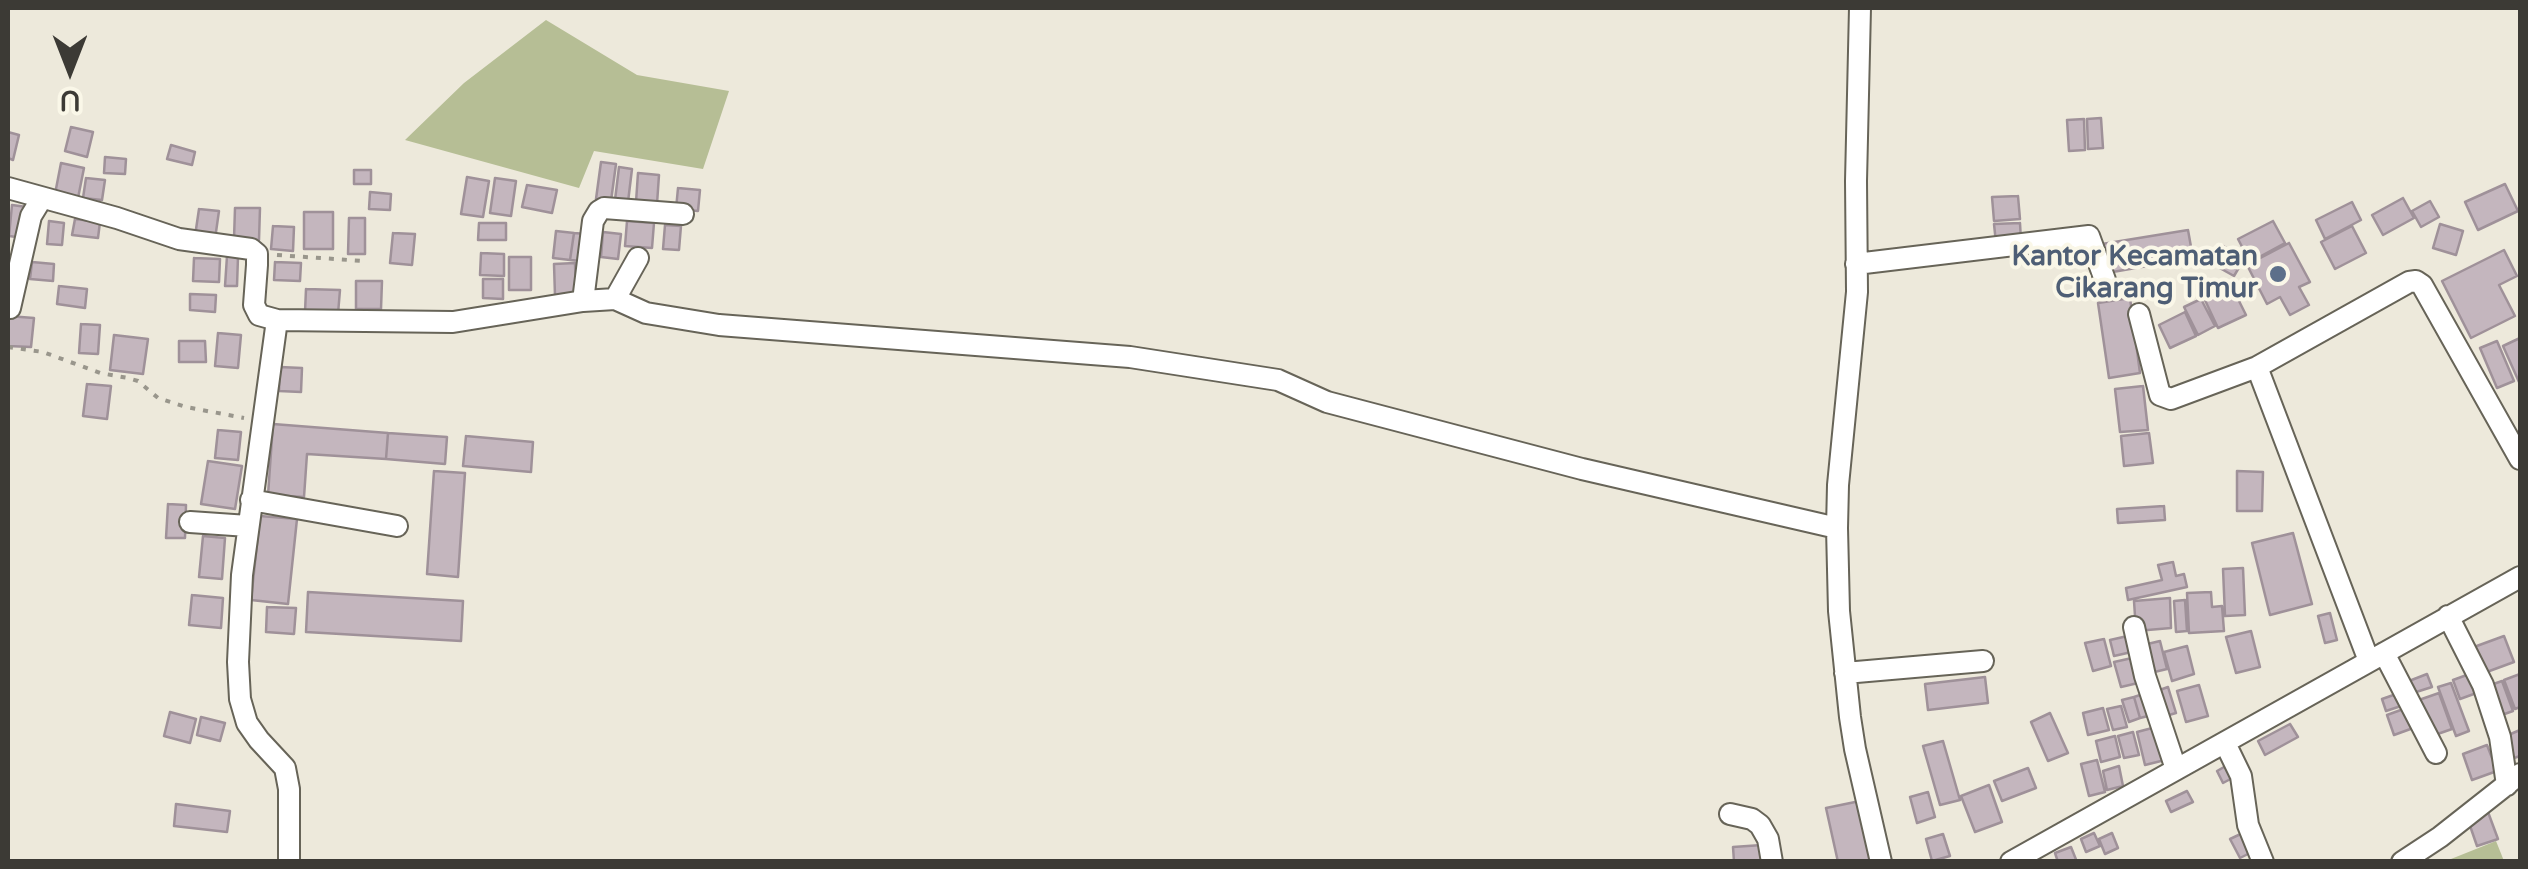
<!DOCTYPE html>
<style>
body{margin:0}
#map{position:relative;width:2528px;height:869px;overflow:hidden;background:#ede9db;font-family:"Varela Round",sans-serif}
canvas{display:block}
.frame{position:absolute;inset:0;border:10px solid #3c3a35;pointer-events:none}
.north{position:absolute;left:20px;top:20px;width:100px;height:100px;-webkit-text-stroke:8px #faf7e8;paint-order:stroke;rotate:180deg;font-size:28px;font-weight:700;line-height:40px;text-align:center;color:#3c3a35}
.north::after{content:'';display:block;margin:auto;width:35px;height:45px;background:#3c3a35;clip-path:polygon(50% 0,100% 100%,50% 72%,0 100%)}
</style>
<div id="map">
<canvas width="2528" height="869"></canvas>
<div class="frame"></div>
<div class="north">U</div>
</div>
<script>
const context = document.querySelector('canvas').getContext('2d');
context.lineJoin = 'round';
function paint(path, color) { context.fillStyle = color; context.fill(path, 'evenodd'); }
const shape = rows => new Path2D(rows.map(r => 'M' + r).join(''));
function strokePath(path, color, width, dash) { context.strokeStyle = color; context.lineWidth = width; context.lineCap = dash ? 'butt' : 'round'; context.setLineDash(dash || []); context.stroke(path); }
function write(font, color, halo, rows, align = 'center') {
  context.font = font + ' "Varela Round",sans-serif'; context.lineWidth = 8; context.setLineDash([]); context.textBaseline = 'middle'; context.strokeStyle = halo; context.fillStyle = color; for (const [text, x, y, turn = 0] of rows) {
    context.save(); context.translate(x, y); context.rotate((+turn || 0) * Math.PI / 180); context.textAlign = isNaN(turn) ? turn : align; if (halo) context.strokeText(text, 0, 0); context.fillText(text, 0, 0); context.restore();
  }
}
paint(shape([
 [546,20,637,75,729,91,703,169,594,151,579,188,405,140,464,83],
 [2496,841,2504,861,2446,861]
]), '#b6be95');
const building = shape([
 [2101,118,2103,148,2088,149,2087,119,2101,118],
 [2084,119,2085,150,2069,151,2067,120,2084,119],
 [71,127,93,132,87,157,65,151,71,127],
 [8,132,19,135,13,160,8,158,8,132],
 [171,145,195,152,192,165,167,159,171,145],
 [105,157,126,159,125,174,104,173,105,157],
 [601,162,616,164,611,201,596,199,601,162],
 [61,163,84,168,78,198,55,194,61,163],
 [619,167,632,169,628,202,615,200,619,167],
 [354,170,371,170,371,184,354,184,354,170],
 [638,173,659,175,657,204,636,202,638,173],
 [467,177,489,181,483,217,461,214,467,177],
 [86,178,105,180,102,200,83,198,86,178],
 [495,178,516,181,511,216,490,213,495,178],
 [2505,184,2518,211,2478,230,2465,202,2505,184],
 [527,185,557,190,552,213,522,207,527,185],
 [678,188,700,190,698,211,676,209,678,188],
 [370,192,391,194,390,210,369,209,370,192],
 [2018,196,2020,219,1994,221,1992,197,2018,196],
 [2403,198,2414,218,2383,235,2372,215,2403,198],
 [2430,201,2439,217,2421,227,2412,211,2430,201],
 [2352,202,2361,220,2325,239,2316,220,2352,202],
 [12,205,27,207,24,238,9,236,12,205],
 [235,208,260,208,259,240,234,239,235,208],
 [199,209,219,211,215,239,195,236,199,209],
 [304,212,333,212,333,249,304,249,304,212],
 [349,218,365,218,365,254,348,254,349,218],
 [75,219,100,222,98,238,72,235,75,219],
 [49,221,64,223,62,245,47,244,49,221],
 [627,221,654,223,652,248,625,246,627,221],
 [2273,221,2285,243,2250,262,2238,239,2273,221],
 [479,223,506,223,506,240,478,240,479,223],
 [2020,223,2021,241,1996,243,1994,224,2020,223],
 [2440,224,2463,231,2456,255,2433,248,2440,224],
 [665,225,681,226,679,250,663,249,665,225],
 [273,226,294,227,293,251,271,249,273,226],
 [2352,226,2366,253,2335,269,2321,242,2352,226],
 [2188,230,2193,258,2107,273,2102,244,2188,230],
 [556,231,574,233,570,260,553,258,556,231],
 [603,232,621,234,618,259,601,257,603,232],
 [393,233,415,234,412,265,390,263,393,233],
 [574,233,586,234,583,261,570,260,574,233],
 [2289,243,2310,282,2299,287,2309,305,2290,315,2280,297,2267,304,2247,265,2289,243],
 [2220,244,2244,259,2234,276,2209,262,2220,244],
 [2504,250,2517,276,2499,285,2515,316,2471,338,2442,281,2504,250],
 [481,253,504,254,504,276,480,275,481,253],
 [227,256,238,257,237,286,225,286,227,256],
 [509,257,531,257,531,290,509,290,509,257],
 [194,258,220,259,219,282,193,281,194,258],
 [32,262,54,264,53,281,30,279,32,262],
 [275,262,301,263,300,281,274,280,275,262],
 [575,263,576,296,555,296,554,264,575,263],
 [483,279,503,279,503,299,483,298,483,279],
 [356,281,382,281,381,309,356,309,356,281],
 [2231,285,2246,315,2218,328,2204,298,2231,285],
 [59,286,87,289,85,308,57,304,59,286],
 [306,289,340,290,338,314,305,312,306,289],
 [190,294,216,295,215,312,190,310,190,294],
 [2130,298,2140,373,2109,378,2098,303,2130,298],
 [2201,299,2215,326,2198,335,2184,307,2201,299],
 [2185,312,2196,336,2170,348,2159,325,2185,312],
 [8,316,34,318,31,347,8,346,8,316],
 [81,324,100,325,98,354,79,353,81,324],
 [218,333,241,335,238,368,215,366,218,333],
 [114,335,148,339,143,374,110,370,114,335],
 [2520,338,2520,382,2519,382,2503,346,2520,338],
 [179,341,205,341,206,362,179,362,179,341],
 [2497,341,2514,381,2497,388,2480,348,2497,341],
 [280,367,302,368,301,392,279,391,280,367],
 [87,384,111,386,107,419,83,416,87,384],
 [2143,386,2148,430,2120,432,2115,389,2143,386],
 [273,424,388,433,386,459,307,454,304,497,268,495,273,424],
 [218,430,241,432,238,460,215,458,218,430],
 [388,433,447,437,445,464,386,459,388,433],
 [2149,433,2153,463,2124,466,2121,436,2149,433],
 [466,436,533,442,531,472,463,466,466,436],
 [208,461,242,466,235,509,201,504,208,461],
 [434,471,465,473,458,577,427,574,434,471],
 [2237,471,2263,472,2262,511,2237,511,2237,471],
 [168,504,186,505,185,538,166,538,168,504],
 [2164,506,2165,520,2118,523,2117,509,2164,506],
 [260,516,297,519,288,604,251,600,260,516],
 [2293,533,2312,604,2270,615,2252,543,2293,533],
 [203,536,225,538,222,579,199,577,203,536],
 [2173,562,2176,576,2184,574,2187,587,2128,600,2126,588,2162,580,2158,565,2173,562],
 [2243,568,2245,615,2225,616,2223,569,2243,568],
 [308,592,463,601,461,641,306,632,308,592],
 [2211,592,2212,607,2222,606,2224,631,2189,633,2187,593,2211,592],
 [192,595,223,598,221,628,189,625,192,595],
 [2170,598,2171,628,2136,631,2134,601,2170,598],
 [2185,600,2187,631,2176,632,2174,601,2185,600],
 [267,607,296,608,294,634,266,632,267,607],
 [2330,613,2337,640,2325,643,2318,616,2330,613],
 [2251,631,2260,667,2236,673,2226,637,2251,631],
 [2132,635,2136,651,2114,656,2110,640,2132,635],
 [2504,636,2514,662,2484,673,2474,647,2504,636],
 [2104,639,2111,666,2093,671,2085,643,2104,639],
 [2160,641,2167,669,2146,674,2139,646,2160,641],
 [2187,646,2194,674,2172,681,2164,652,2187,646],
 [2132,658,2138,683,2121,687,2114,662,2132,658],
 [2475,672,2482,691,2460,699,2453,680,2475,672],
 [2427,674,2432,687,2413,693,2409,681,2427,674],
 [2520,674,2520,707,2515,709,2504,680,2520,674],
 [1985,677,1988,703,1928,710,1925,684,1985,677],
 [2502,681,2513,711,2496,717,2485,687,2502,681],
 [2451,683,2469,731,2456,736,2438,687,2451,683],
 [2199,685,2208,716,2186,722,2177,691,2199,685],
 [2168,687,2176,713,2162,717,2154,692,2168,687],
 [2402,692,2407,704,2386,711,2382,699,2402,692],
 [2146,693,2152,715,2140,718,2134,697,2146,693],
 [2439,693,2452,729,2429,737,2416,701,2439,693],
 [2134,697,2140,718,2129,722,2122,700,2134,697],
 [2121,706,2127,727,2113,730,2107,709,2121,706],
 [2409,707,2416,727,2394,735,2387,715,2409,707],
 [2103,708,2109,730,2088,735,2083,713,2103,708],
 [170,712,196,719,190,743,164,736,170,712],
 [2050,713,2068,753,2048,761,2031,722,2050,713],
 [201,717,225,723,220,741,197,735,201,717],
 [2290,724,2298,737,2265,755,2258,741,2290,724],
 [2156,727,2165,760,2145,765,2137,732,2156,727],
 [2520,730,2520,756,2514,758,2506,736,2520,730],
 [2133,732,2139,755,2124,758,2118,736,2133,732],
 [2115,736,2120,757,2101,762,2096,741,2115,736],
 [1943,741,1960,800,1940,805,1923,746,1943,741],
 [2487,745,2497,771,2472,780,2463,754,2487,745],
 [2097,760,2105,792,2089,796,2081,764,2097,760],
 [2231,763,2238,775,2223,783,2217,771,2231,763],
 [2119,766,2123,786,2107,790,2103,771,2119,766],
 [2028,768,2036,788,2002,801,1994,781,2028,768],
 [1989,785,2002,822,1975,832,1961,796,1989,785],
 [2187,791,2193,802,2171,812,2166,801,2187,791],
 [1928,792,1935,817,1917,823,1910,797,1928,792],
 [1860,801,1874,862,1838,862,1826,808,1860,801],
 [176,804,230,811,227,832,174,826,176,804],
 [2488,812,2498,839,2477,846,2468,820,2488,812],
 [2245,832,2254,851,2240,858,2230,839,2245,832],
 [2094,833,2100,846,2086,852,2081,839,2094,833],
 [2112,833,2118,848,2105,854,2099,839,2112,833],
 [1943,834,1950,856,1932,861,1926,839,1943,834],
 [1762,845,1763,862,1734,862,1733,847,1762,845],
 [2071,847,2077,862,2058,862,2055,853,2071,847]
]);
paint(building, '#c4b6be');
strokePath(building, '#9f9199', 2.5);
const minor = shape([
 [1860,8,1856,181,1857,292,1838,485,1837,528,1839,611,1850,717,1855,749,1881,862],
 [8,188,117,218,179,239,251,249,257,254,257,265,254,305,259,315,277,320,453,322,583,301,615,299,646,313,719,325,1130,357,1278,380,1327,402,1582,469,1837,528],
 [1856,264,2089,236,2105,280],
 [615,299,638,258],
 [583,301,593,221,599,211,604,208,683,214],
 [10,308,31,216,42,198],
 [2139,314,2160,395,2171,399,2257,367,2409,282,2416,281,2422,285,2520,459],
 [277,320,242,575,238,662,240,699,247,723,259,740,285,768,289,789,289,862],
 [2257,367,2369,661],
 [251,500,397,526],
 [190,522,248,526],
 [2448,616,2483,685,2500,737,2507,785],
 [2134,627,2145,676,2176,769],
 [2384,653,2436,753],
 [1845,673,1983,661],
 [2225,743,2241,776,2248,825,2263,862],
 [1730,814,1752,819,1760,825,1768,839,1772,862],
 [2011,862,2520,577],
 [2402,862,2440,837,2520,774]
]);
strokePath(minor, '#676458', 24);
strokePath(shape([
 [277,255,363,261],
 [8,347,43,352,100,373,128,378,138,381,158,398,186,407,244,418]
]), '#99968c', 4, [5, 8]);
strokePath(minor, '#fff', 20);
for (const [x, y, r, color] of [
 [2278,274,10,"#5c6f8a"]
]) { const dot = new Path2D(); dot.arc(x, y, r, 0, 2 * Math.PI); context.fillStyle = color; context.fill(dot); strokePath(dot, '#faf7e8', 4); }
write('bold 28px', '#4e5e75', '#faf7e8', [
 ["Kantor Kecamatan",2258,258],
 ["Cikarang Timur",2258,290]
], 'right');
</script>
